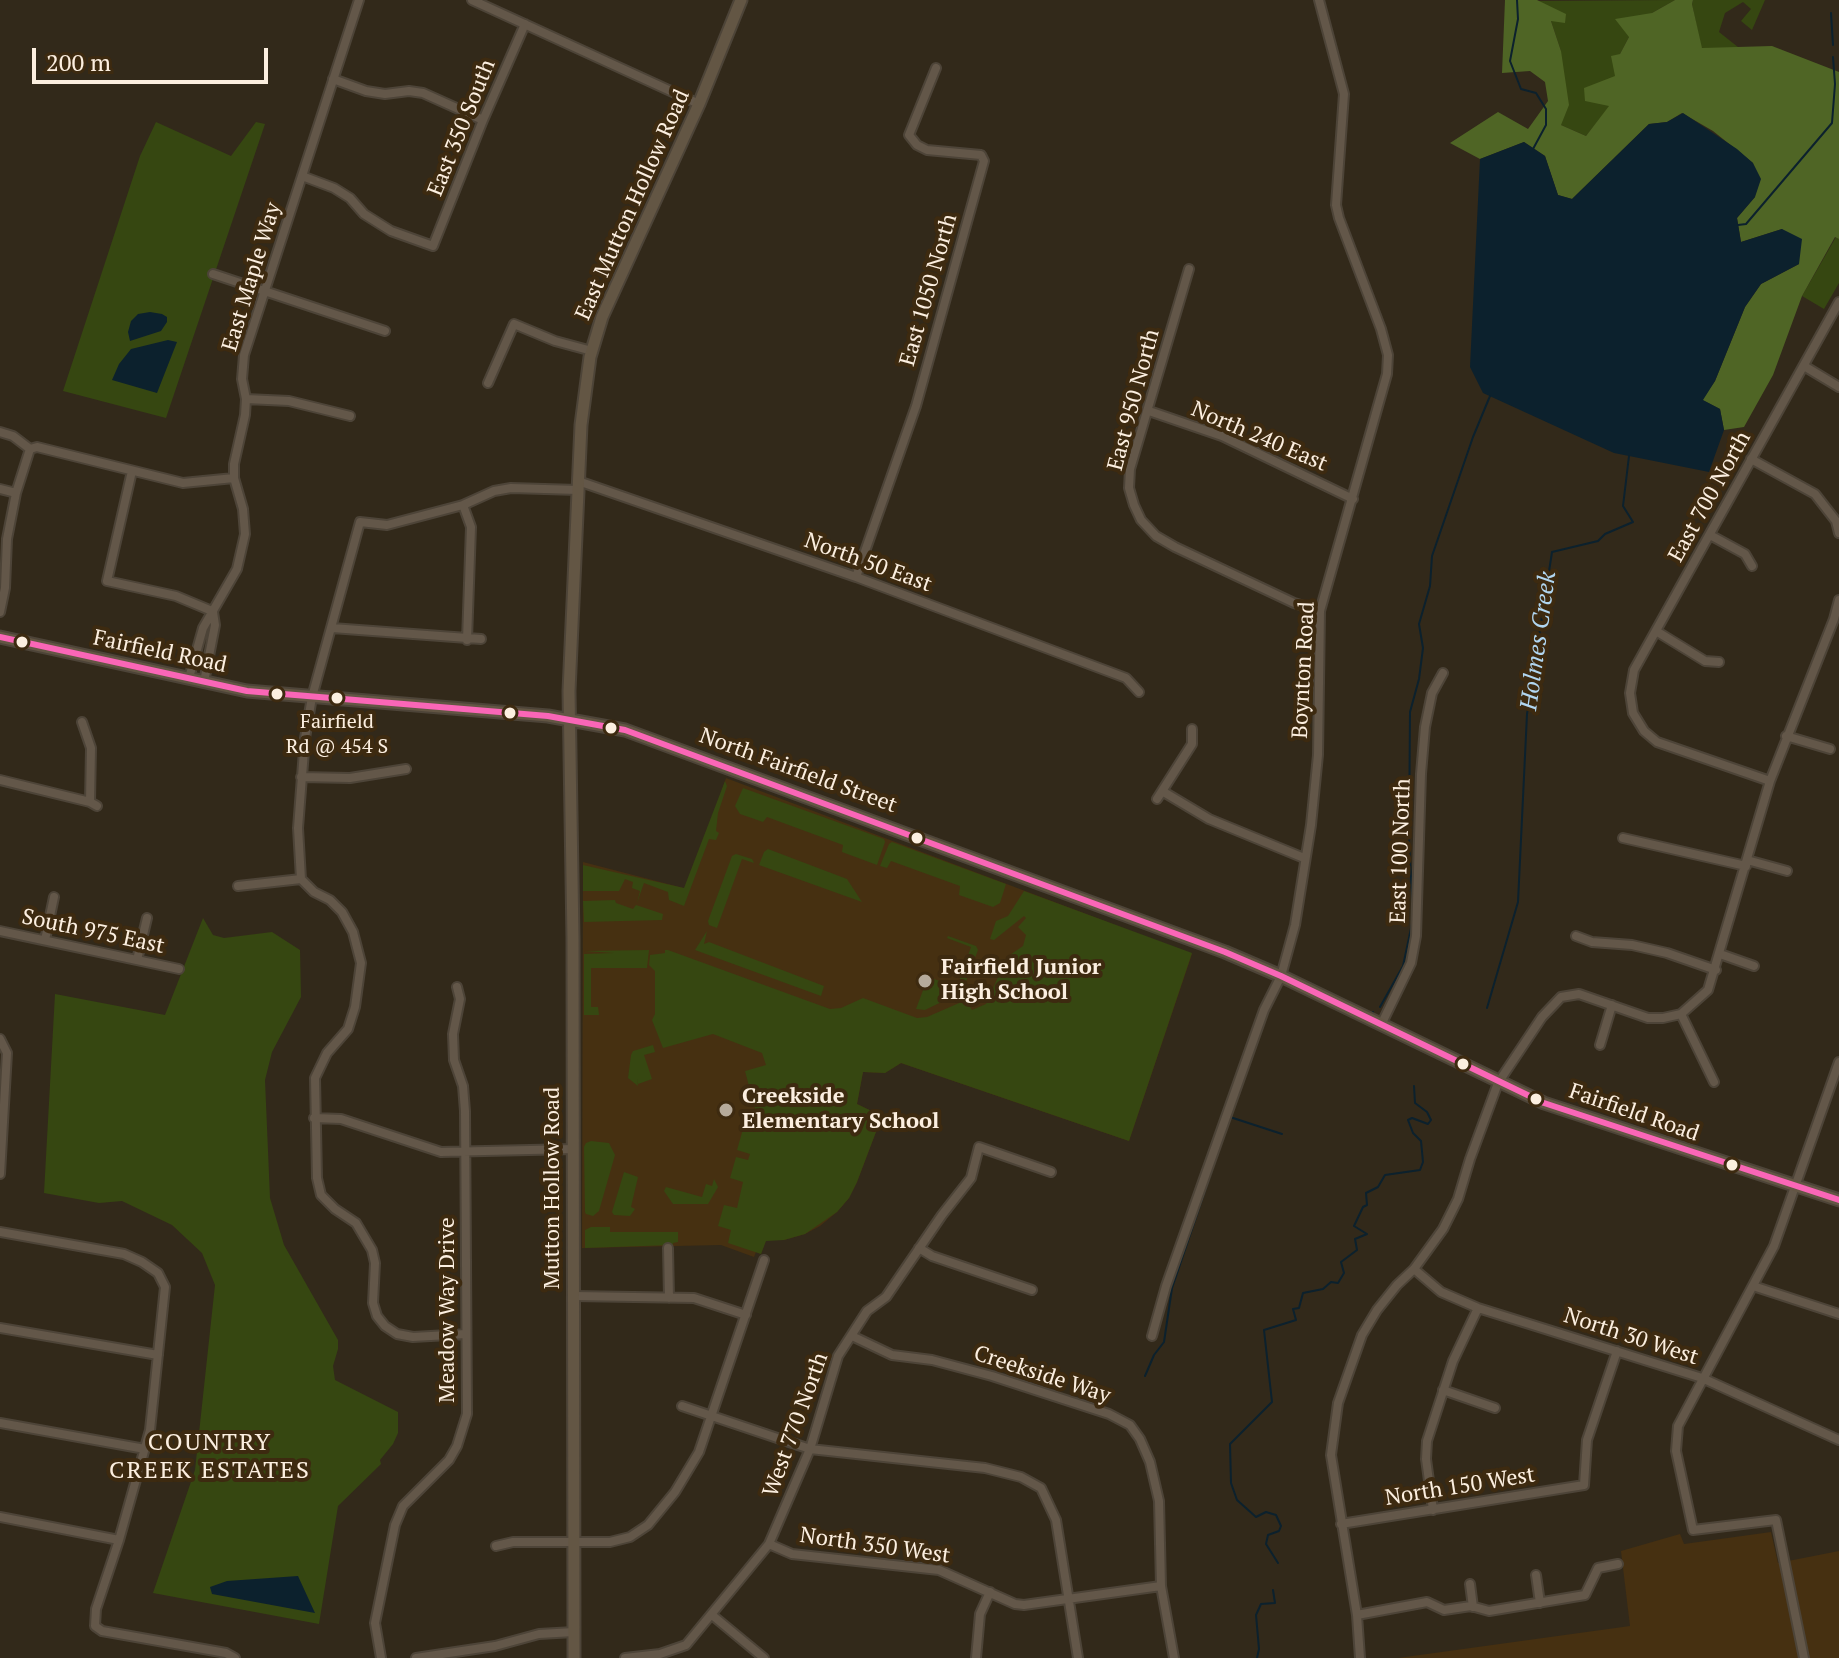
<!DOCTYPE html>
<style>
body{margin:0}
#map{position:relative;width:1839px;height:1658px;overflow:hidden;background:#32291a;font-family:"PT Serif",serif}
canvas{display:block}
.scale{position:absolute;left:32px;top:48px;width:236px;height:36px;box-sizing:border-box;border:4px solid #fcefe0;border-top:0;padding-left:10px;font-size:24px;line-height:28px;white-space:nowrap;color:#fcefe0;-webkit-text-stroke:6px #3d2a10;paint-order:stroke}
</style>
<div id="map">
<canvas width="1839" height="1658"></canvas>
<div class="scale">200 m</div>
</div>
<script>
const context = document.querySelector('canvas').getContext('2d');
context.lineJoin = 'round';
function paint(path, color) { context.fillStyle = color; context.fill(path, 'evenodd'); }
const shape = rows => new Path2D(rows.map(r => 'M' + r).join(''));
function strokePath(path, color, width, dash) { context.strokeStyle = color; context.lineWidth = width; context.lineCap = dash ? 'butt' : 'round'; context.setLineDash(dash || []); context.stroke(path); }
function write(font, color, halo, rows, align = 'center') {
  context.font = font + ' "PT Serif",serif'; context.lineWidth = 8; context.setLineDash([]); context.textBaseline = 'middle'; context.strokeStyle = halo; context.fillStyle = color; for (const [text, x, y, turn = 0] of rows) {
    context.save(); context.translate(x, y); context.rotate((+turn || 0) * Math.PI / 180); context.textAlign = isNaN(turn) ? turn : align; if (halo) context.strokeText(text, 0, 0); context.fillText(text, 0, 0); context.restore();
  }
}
paint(shape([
 [726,778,1192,954,1129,1141,901,1063,885,1073,863,1072,857,1104,882,1116,857,1182,849,1198,837,1212,820,1226,805,1234,784,1240,766,1240,761,1254,756,1252,754,1257,721,1245,582,1248,583,862,687,889],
 [1771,1532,1778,1563,1839,1551,1839,1658,1398,1658,1630,1626,1621,1551,1680,1534,1684,1544]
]), '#463011');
paint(shape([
 [1675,0,1652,13,1629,37,1620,54,1610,106,1586,136,1561,125,1561,51,1551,21,1536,1],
 [1693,0,1765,0,1752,30,1741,21,1751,9,1743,2,1725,13,1719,32,1743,51,1733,73,1701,47,1692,4],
 [156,122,231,156,256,122,265,124,166,418,63,391,140,156],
 [1836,237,1839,239,1839,283,1824,309,1802,296],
 [725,781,727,786,718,813,716,831,719,833,716,840,709,839,684,906,669,900,668,892,644,883,637,903,640,891,632,888,633,882,625,879,619,891,583,891,583,865,684,888],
 [743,788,884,839,885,842,877,865,842,852,843,845,767,817,763,822,740,814,735,806],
 [892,842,1006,884,1000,903,993,907,959,895,960,886,891,861,887,868,880,866,889,844],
 [768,849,847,879,862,902,759,865,764,852],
 [736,854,752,859,754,863,742,859,717,928,709,925,708,921,732,856],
 [1024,891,1192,953,1129,1141,901,1063,885,1073,863,1072,857,1104,882,1116,857,1182,849,1198,837,1212,805,1234,784,1240,766,1241,761,1254,728,1243,731,1230,718,1226,724,1205,737,1208,743,1182,730,1178,736,1157,748,1160,750,1154,737,1150,743,1129,755,1132,758,1120,745,1071,766,1065,762,1053,713,1034,663,1048,652,1020,655,1014,655,971,649,965,650,955,665,953,665,950,668,950,830,1009,841,1008,863,998,917,1018,927,1017,966,1000,972,1010,986,1004,1007,957,1023,946,1026,935,1018,927,1026,918,1024,916,994,940,990,939,996,921,1008,916],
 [615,900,616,903,633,909,636,905,663,914,662,920,584,922,583,901],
 [203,918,213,935,224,938,272,932,300,950,301,997,272,1052,265,1080,270,1198,284,1245,338,1340,338,1349,333,1366,335,1380,398,1412,398,1433,393,1444,380,1460,381,1464,338,1506,319,1624,153,1593,195,1470,215,1285,202,1253,172,1225,122,1201,99,1203,44,1193,55,994,165,1015],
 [707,931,704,944,709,942,824,986,821,996,695,950],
 [948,936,976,946,978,950,962,992,925,1010,916,1009,928,977,957,987,971,947,947,938],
 [649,950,647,968,591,968,591,1007,598,1007,599,1015,584,1015,584,954,614,953,584,951],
 [653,1045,655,1052,644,1055,652,1079,638,1084,637,1079,638,1086,628,1078,631,1055,633,1051],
 [591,1141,609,1143,615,1155,599,1211,593,1216,586,1214,585,1212,584,1147,586,1143],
 [624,1172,638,1177,631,1207,635,1209,630,1216,614,1215,612,1212],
 [714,1179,718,1187,708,1204,673,1204,664,1191,666,1187,702,1197,706,1184,712,1186],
 [591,1227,610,1227,610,1232,678,1232,678,1242,673,1243,673,1245,585,1248,585,1230]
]), '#364711');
paint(shape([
 [1505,0,1537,0,1566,14,1565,23,1551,21,1561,51,1569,105,1561,125,1586,136,1609,106,1585,101,1584,88,1615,76,1611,56,1620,54,1629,37,1615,19,1652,13,1675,0,1693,0,1692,4,1702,48,1772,46,1839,72,1839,239,1835,237,1802,296,1773,375,1744,427,1724,430,1720,409,1702,400,1715,381,1745,307,1761,284,1799,264,1782,229,1741,242,1737,218,1755,197,1753,163,1713,131,1682,113,1667,122,1649,124,1572,199,1558,195,1545,156,1524,142,1480,159,1450,143,1498,112,1528,129,1548,101,1545,82,1530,71,1502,73]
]), '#4f6525');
paint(shape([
 [1683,113,1737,149,1753,163,1761,179,1755,197,1737,218,1741,242,1782,229,1802,239,1799,264,1761,284,1745,307,1715,381,1703,400,1720,409,1724,430,1709,472,1614,453,1483,393,1470,367,1480,159,1524,142,1545,156,1558,195,1572,199,1649,124,1667,122],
 [150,312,162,314,167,317,167,322,161,331,130,341,128,332,131,321,138,314],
 [168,340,177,342,157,393,112,380,119,364,131,349],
 [298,1576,315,1613,212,1594,210,1587,227,1581]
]), '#0c212d');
strokePath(shape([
 [1517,0,1518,19,1510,61,1521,89,1536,93,1546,109,1546,125,1533,149],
 [1831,13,1833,45],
 [1738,225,1746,224,1832,123,1835,84,1833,57],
 [1413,909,1409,844,1410,712,1419,679,1423,648,1419,624,1430,586,1432,556,1473,437,1490,396],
 [1380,1007,1403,966,1413,919],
 [1487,1008,1518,902,1527,714,1552,552,1598,541,1605,534,1633,522,1623,506,1629,456],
 [1372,1013,1373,1012],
 [1145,1376,1154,1355,1164,1342,1172,1288,1230,1117,1282,1134],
 [1278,1563,1266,1544,1268,1535,1279,1531,1281,1526,1276,1515,1266,1512,1256,1517,1237,1500,1231,1483,1230,1444,1272,1402,1264,1330,1296,1320,1293,1309,1299,1308,1303,1293,1323,1289,1331,1282,1338,1283,1344,1273,1341,1262,1357,1250,1355,1239,1367,1234,1354,1226,1363,1207,1367,1205,1366,1193,1378,1187,1385,1175,1420,1170,1423,1162,1421,1141,1413,1133,1408,1120,1412,1118,1428,1124,1431,1120,1427,1112,1415,1103,1414,1086],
 [1257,1658,1259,1649,1256,1615,1261,1604,1275,1603,1273,1590]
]), '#0c212d', 2);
const street = shape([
 [472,0,699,104],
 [333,79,366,91,385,94,409,91,423,93,483,120],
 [302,176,334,188,350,198,364,214,391,231,433,246,483,120,525,24],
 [1189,269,1130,469,1129,488,1134,505,1141,520,1156,536,1175,547,1294,603,1320,611],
 [213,274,385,331],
 [1804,366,1839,387],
 [488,383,514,324,555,341,592,351],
 [246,399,289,401,350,416],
 [1149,411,1222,436,1353,499],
 [0,432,13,436,30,449],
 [30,449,37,447,183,483,234,478],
 [1751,459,1815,494,1836,521,1839,533],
 [132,471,107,581,176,596,212,611],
 [578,481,856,577,1126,678,1139,692],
 [0,489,16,493],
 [463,505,471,527,467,640],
 [1710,535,1745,554,1752,566],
 [856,577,916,406,984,161,981,155,927,150,917,145,909,135,936,68],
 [0,612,5,588,7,539,16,493,30,449],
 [332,628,481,639],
 [1656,631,1705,661,1719,662],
 [189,678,203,628,237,569,245,534,243,509,234,478,234,464,245,415,246,399,242,379,244,355,359,0],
 [204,682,215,625,213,612],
 [82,722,91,748,90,802],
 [1786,736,1830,749],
 [301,777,350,778,406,769],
 [0,780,90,802,97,806],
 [1770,781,1657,742,1644,731,1633,713,1630,693,1634,670,1839,302],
 [1162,791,1209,819,1304,858],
 [1157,799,1192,744,1192,729],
 [1623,838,1746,866],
 [1747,860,1787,871],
 [238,886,301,879],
 [0,931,179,969],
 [1576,936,1592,942,1632,945,1667,953,1716,970],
 [45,940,54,897],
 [1720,954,1754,966],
 [137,960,147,918],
 [1681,1014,1714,1082],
 [1381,1025,1411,963,1416,936,1421,774,1425,727,1432,693,1443,673],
 [0,1039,7,1053,0,1174],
 [1600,1045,1612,1005],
 [314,1118,341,1119,441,1152,574,1149],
 [0,1232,124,1254,142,1262,158,1273,165,1287,150,1430,119,1540,96,1609,95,1626,102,1631,226,1653,235,1658],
 [668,1248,669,1298],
 [919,1248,932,1256,1032,1290],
 [1414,1269,1441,1292,1478,1308,1702,1378,1839,1440],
 [1753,1286,1839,1314],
 [574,1296,694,1298,746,1315],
 [0,1328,158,1355],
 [466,1334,413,1337,397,1334,385,1326,377,1316,373,1303,375,1263,372,1250,356,1223,335,1209,321,1195,317,1178,315,1078,327,1053,348,1029,355,1007,361,963,353,932,342,912,330,900,314,892,301,879,298,828,305,738,312,697,360,522,387,525,463,505,494,491,511,488,578,490],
 [852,1336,892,1355,932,1360,992,1376,1109,1414,1130,1425,1140,1439,1150,1462,1159,1501,1161,1586,1174,1658],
 [1152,1336,1166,1286,1264,1010,1281,976,1295,925,1311,825,1318,755,1320,611,1387,374,1388,355,1381,329,1339,218,1336,205,1344,94,1319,0],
 [1443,1390,1495,1408],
 [682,1406,810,1449,985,1468,1021,1477,1041,1488,1056,1520,1078,1658],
 [0,1423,145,1449],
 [1433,1510,1426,1459,1427,1441,1453,1361,1478,1308],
 [0,1517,119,1540],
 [1341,1524,1584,1485,1587,1440,1617,1351],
 [769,1544,792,1554,939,1570,1015,1604,1024,1605,1161,1586],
 [496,1546,513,1542,610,1542,630,1537,648,1525,675,1492,699,1452,764,1260],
 [1536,1575,1540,1603],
 [1470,1584,1473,1607],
 [712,1615,764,1658],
 [1357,1615,1427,1602,1444,1610,1471,1606,1489,1611,1585,1595,1598,1568,1618,1564],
 [381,1658,375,1623,395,1525,403,1506,449,1460,457,1446,467,1414,465,1111,463,1086,454,1060,453,1034,460,999,457,987],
 [416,1658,495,1646,539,1634,574,1632],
 [625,1658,660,1654,686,1645,769,1544,810,1449,838,1356,867,1311,886,1297,942,1215,971,1178,979,1147,1051,1172],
 [976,1658,980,1614,990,1592],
 [1360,1658,1357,1615,1331,1455,1338,1403,1362,1335,1377,1310,1397,1285,1414,1269,1443,1229,1458,1199,1470,1159,1498,1083,1542,1017,1561,997,1579,994,1648,1018,1663,1018,1681,1014,1708,990,1770,781,1834,619,1839,600],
 [1804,1658,1776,1520,1693,1530,1676,1451,1678,1426,1774,1246,1839,1062]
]);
const secondary = shape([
 [0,637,247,691,548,716,625,730,1225,952,1281,976,1544,1103,1839,1200],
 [574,1658,573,939,569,691,581,425,590,357,602,317,699,104,741,0]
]);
strokePath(street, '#4d4438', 12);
strokePath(secondary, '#4d4438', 15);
strokePath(street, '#635749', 8);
strokePath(secondary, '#635644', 11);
strokePath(shape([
 [0,637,247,691,548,716,625,730,1225,952,1281,976,1544,1103,1839,1200]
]), '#fa66b7', 6);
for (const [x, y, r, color] of [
 [22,642,7,"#fcefe0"],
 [277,694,7,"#fcefe0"],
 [337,698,7,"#fcefe0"],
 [510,713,7,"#fcefe0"],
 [611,728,7,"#fcefe0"],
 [917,838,7,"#fcefe0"],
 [925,981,8,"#b5aa9b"],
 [1463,1064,7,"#fcefe0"],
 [1536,1099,7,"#fcefe0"],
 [726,1110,8,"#b5aa9b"],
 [1732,1165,7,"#fcefe0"]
]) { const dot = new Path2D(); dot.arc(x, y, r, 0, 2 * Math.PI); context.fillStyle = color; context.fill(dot); strokePath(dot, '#3d2a10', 3); }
write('20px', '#fcefe0', '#3d2a10', [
 ["Fairfield",337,722],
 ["Rd @ 454 S",337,747]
]);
write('22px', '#fcefe0', '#3d2a10', [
 ["East 350 South",462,128,-68],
 ["East Mutton Hollow Road",633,205,-66],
 ["East Maple Way",252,277,-73],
 ["East 1050 North",929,290,-74],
 ["East 950 North",1134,400,-75],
 ["North 240 East",1259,437,23],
 ["East 700 North",1710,497,-61],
 ["North 50 East",868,563,20],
 ["Fairfield Road",160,652,12],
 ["Boynton Road",1304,670,-87],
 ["North Fairfield Street",798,771,20],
 ["East 100 North",1401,851,-88],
 ["South 975 East",93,932,12],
 ["Fairfield Road",1634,1113,19],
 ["Mutton Hollow Road",553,1188,-90],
 ["Meadow Way Drive",448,1310,-90],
 ["North 30 West",1631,1337,18],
 ["Creekside Way",1042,1375,18],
 ["West 770 North",796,1425,-70],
 ["North 150 West",1460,1487,-9],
 ["North 350 West",875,1546,8]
]);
write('bold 22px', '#fcefe0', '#3d2a10', [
 ["Fairfield Junior",941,968],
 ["High School",941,993],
 ["Creekside",742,1097],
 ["Elementary School",742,1122]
], 'left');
write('italic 24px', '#b1d6f0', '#3d2a10', [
 ["Holmes Creek",1539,641,-82]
]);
context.letterSpacing = '2px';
write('24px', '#fcefe0', '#3d2a10', [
 ["COUNTRY",210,1443],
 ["CREEK ESTATES",210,1471]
]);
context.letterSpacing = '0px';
</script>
